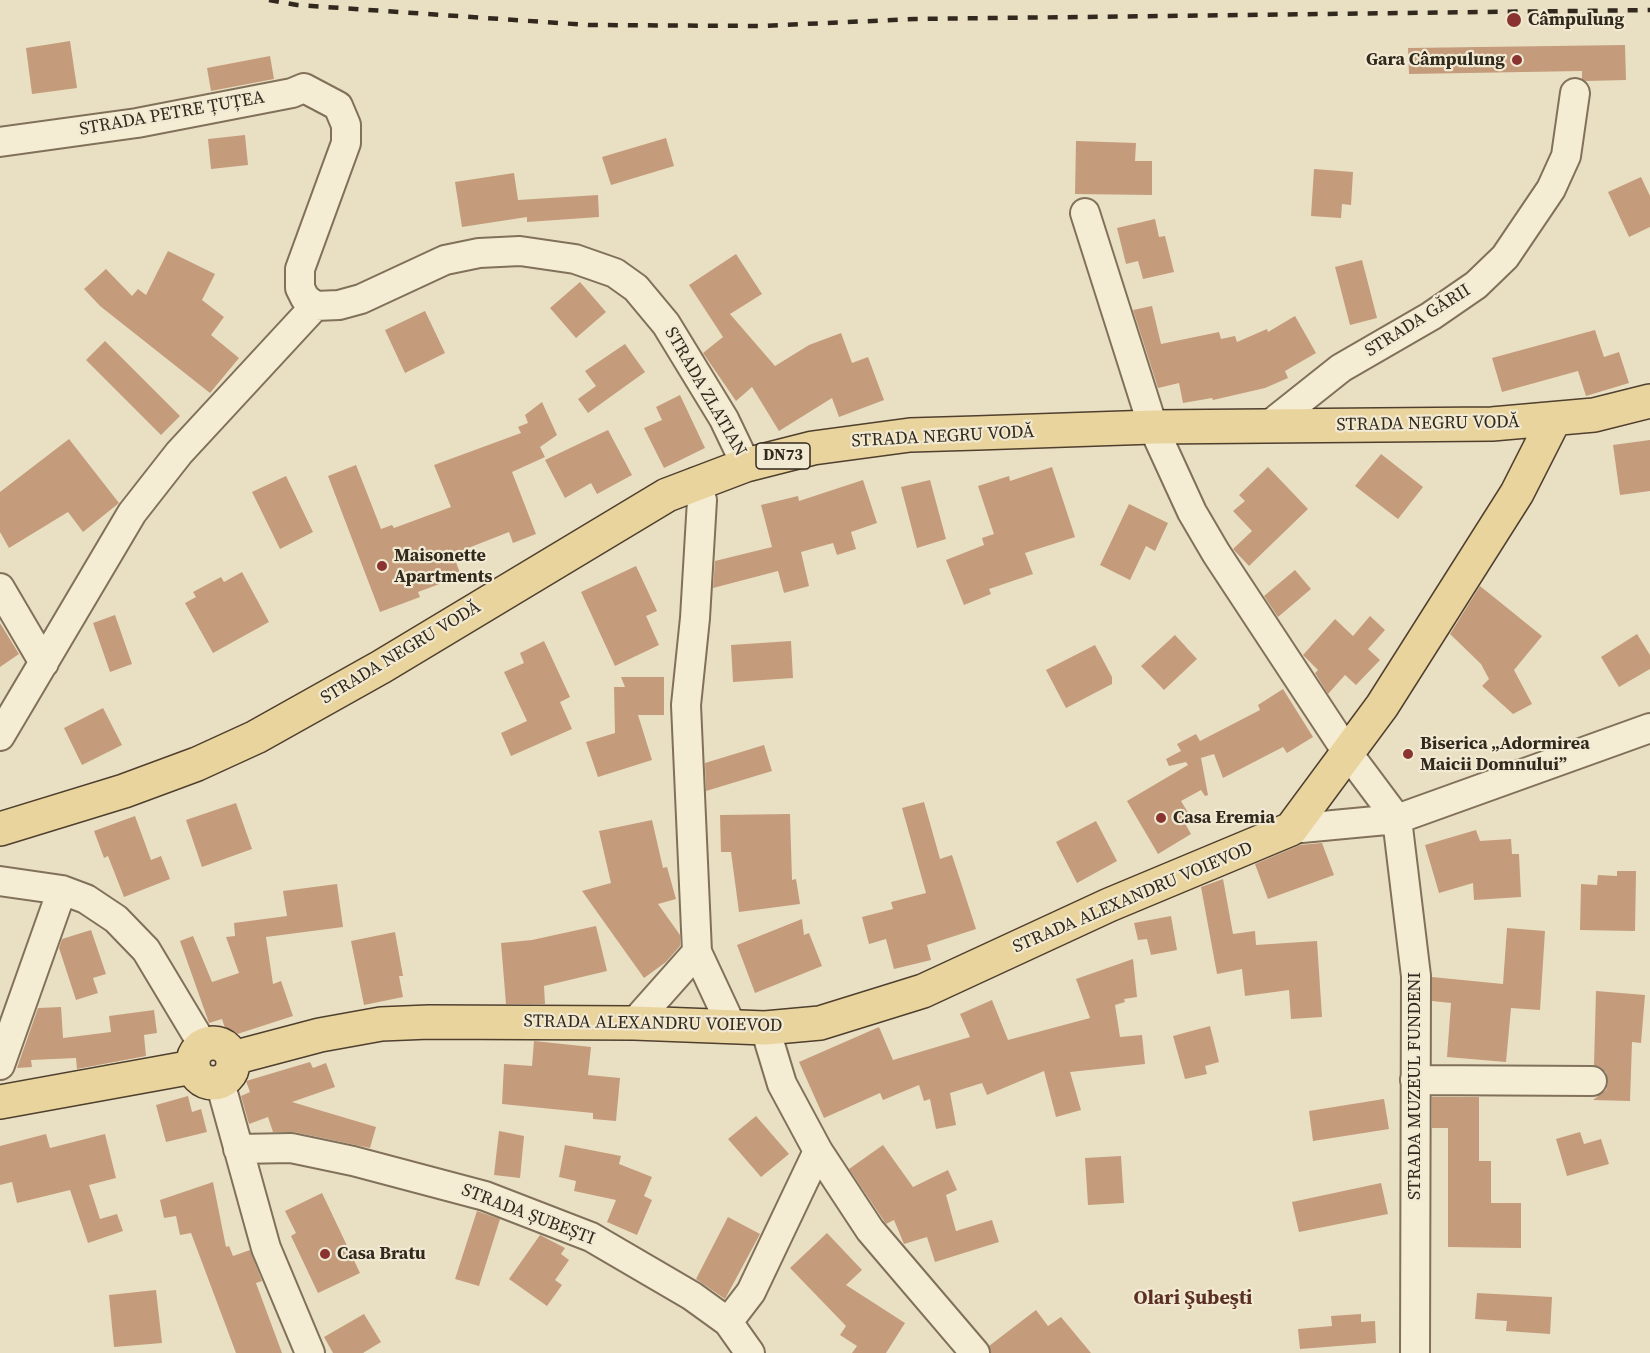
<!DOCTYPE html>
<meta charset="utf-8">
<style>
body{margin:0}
canvas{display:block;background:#e9dfc2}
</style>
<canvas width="1650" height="1353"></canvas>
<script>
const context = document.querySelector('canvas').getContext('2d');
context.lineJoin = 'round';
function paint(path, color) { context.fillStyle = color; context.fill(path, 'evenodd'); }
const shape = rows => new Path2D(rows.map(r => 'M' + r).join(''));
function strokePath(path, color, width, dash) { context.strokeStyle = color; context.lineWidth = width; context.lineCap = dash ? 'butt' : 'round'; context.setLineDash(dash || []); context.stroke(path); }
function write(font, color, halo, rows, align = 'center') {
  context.font = font + ' "Source Serif 4",serif'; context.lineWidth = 4.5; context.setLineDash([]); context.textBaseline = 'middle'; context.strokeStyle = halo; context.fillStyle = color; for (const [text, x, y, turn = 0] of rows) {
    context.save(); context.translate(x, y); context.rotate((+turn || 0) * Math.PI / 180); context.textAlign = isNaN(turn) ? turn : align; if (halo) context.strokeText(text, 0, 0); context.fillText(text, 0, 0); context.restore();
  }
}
paint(shape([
 [70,41,77,88,32,94,26,48],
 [1625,45,1626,80,1586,81,1582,79,1582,71,1409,74,1408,48],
 [270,56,274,79,211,91,207,68],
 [245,135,248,165,211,169,208,139],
 [666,138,674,166,611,185,602,157],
 [1076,141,1136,143,1135,161,1152,161,1152,195,1075,194],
 [1314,169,1353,172,1351,205,1342,204,1341,218,1311,216],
 [514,173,518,200,598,195,599,217,527,222,527,217,462,227,455,182],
 [1641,177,1650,196,1650,227,1629,237,1608,192],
 [1155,219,1159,237,1165,236,1174,272,1143,279,1138,261,1126,264,1117,228],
 [168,251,215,274,202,300,224,317,211,335,239,358,210,393,100,306,84,289,106,269,132,296,138,289,146,295],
 [736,254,762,294,730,314,775,366,809,345,841,333,852,363,868,357,884,400,839,417,832,398,779,431,752,387,736,401,703,353,723,337,689,285],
 [1362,260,1377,318,1350,325,1335,267],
 [580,282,606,312,576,338,550,308],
 [1152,306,1161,344,1219,332,1221,339,1235,336,1237,342,1267,329,1268,332,1295,316,1316,353,1285,371,1288,378,1265,388,1213,400,1212,398,1183,403,1179,383,1158,388,1133,310],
 [425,311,445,353,405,373,385,330],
 [1595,330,1604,357,1619,352,1629,383,1586,396,1578,371,1502,392,1492,358],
 [105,341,180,416,161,435,86,360],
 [625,344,645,372,588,413,578,399,596,386,585,371],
 [680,395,705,448,664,468,644,428,662,420,656,407],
 [542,402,557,435,540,447,545,457,512,472,536,534,513,543,509,532,453,554,461,576,418,592,420,597,380,612,328,476,356,465,381,529,392,525,394,528,451,507,434,465,521,433,518,427,528,423,525,415],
 [608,430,632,475,597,494,591,483,565,498,545,460],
 [69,439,119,503,83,532,68,512,9,548,0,532,0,492],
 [1650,440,1650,491,1620,495,1613,445],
 [1381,454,1423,487,1398,519,1355,486],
 [1052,467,1075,537,1025,553,1033,574,989,589,991,594,964,605,946,560,984,545,982,538,994,534,978,486,1009,476,1010,481],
 [1268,467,1308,509,1249,566,1233,549,1252,531,1233,511,1245,501,1239,495],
 [286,476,313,532,280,549,252,492],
 [863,480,877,523,851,532,856,549,837,555,833,543,801,552,809,586,784,593,778,571,713,588,715,561,772,547,761,505,798,496,799,501],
 [930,480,946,539,917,548,901,487],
 [1129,504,1168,523,1155,551,1146,546,1130,580,1100,565],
 [636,566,657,611,646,616,659,645,615,666,581,592],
 [1295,570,1311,589,1278,617,1264,596],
 [242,572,269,622,213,653,185,603,196,597,193,592,221,577,224,582],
 [1480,586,1542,636,1514,670,1532,704,1513,714,1482,686,1489,679,1481,664,1450,634],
 [115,615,132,664,110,672,93,623],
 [1370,616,1385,630,1368,649,1380,660,1356,685,1345,675,1328,694,1315,673,1318,670,1303,655,1335,619,1353,636],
 [0,623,19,654,0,667],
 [1637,634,1650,655,1650,669,1619,687,1601,657],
 [1175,635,1197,659,1164,690,1141,666],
 [544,641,570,697,560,702,572,729,511,756,501,733,527,721,504,672,524,663,520,653],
 [791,641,793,678,733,682,731,645],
 [1095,645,1112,677,1112,684,1066,708,1046,670],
 [621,677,664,677,664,715,638,715,652,760,598,777,586,742,615,733,614,687,625,687],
 [1283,689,1313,737,1287,753,1283,747,1223,778,1214,754,1201,758,1208,795,1205,796,1201,790,1181,801,1190,816,1183,820,1191,834,1158,854,1127,801,1188,765,1186,762,1169,766,1166,759,1181,751,1177,744,1196,734,1200,741,1260,710,1258,705],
 [103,708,122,745,82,765,64,728],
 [764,745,772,771,706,791,705,763],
 [924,802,940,859,952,855,976,929,927,945,931,960,894,969,886,939,869,944,862,917,893,909,891,902,926,893,902,808],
 [236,803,252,849,202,867,186,820],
 [790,814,792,880,796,879,800,904,739,912,731,852,721,852,720,815],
 [135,816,151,860,161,856,170,879,124,897,108,856,104,858,94,831],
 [652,820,663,868,667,867,676,899,658,904,680,935,680,946,666,962,644,978,582,891,611,883,599,831],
 [1096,821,1117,861,1077,883,1056,842],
 [1476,830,1480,841,1511,839,1512,854,1519,854,1521,897,1474,900,1473,883,1439,893,1425,845],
 [1322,843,1334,875,1268,899,1255,864,1300,845],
 [1617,871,1636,871,1635,931,1580,930,1581,884,1597,885,1598,875,1617,876],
 [1223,879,1233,934,1255,931,1256,945,1317,941,1322,1017,1291,1019,1289,990,1245,996,1242,969,1217,974,1201,887],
 [337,884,343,927,266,937,273,984,281,981,293,1016,228,1037,222,1019,209,1023,180,941,193,936,212,982,239,973,226,937,235,936,234,923,287,916,283,891],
 [1171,916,1177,950,1151,955,1147,939,1138,940,1134,923],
 [802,919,804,935,809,933,822,966,755,993,737,945],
 [596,926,607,971,544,986,545,1004,506,1004,501,943,532,940],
 [1507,928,1545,931,1540,1010,1511,1008,1506,1062,1447,1057,1451,1003,1432,1001,1432,977,1503,984],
 [91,930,106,974,93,978,98,993,76,1000,59,948,62,939],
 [395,932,403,976,399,976,403,997,364,1005,351,941],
 [1133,959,1137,997,1124,999,1125,1002,1115,1005,1120,1037,1142,1035,1145,1064,1070,1072,1081,1110,1056,1117,1044,1071,987,1095,982,1083,950,1093,956,1125,936,1129,930,1099,924,1101,919,1085,883,1100,880,1093,824,1118,799,1062,879,1027,893,1060,970,1037,960,1014,992,1000,1008,1040,1090,1018,1076,979],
 [1596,991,1645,995,1641,1043,1632,1042,1630,1101,1593,1100,1606,1090,1608,1082,1606,1072,1594,1065],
 [61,1007,63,1038,111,1032,109,1016,154,1010,157,1033,144,1035,146,1056,77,1069,76,1058,31,1060,32,1067,17,1068,38,1008],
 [1210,1026,1219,1062,1205,1066,1207,1074,1185,1079,1173,1036],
 [534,1041,591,1047,588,1075,620,1078,616,1121,593,1119,593,1113,502,1104,504,1064,532,1066],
 [310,1062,313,1068,326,1063,335,1087,292,1102,376,1127,370,1148,294,1132,273,1132,268,1117,249,1124,241,1096,250,1092,246,1081],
 [188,1096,192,1112,201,1109,207,1132,166,1142,156,1105],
 [1432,1097,1479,1097,1479,1161,1491,1161,1491,1203,1521,1203,1521,1248,1448,1247,1448,1128,1432,1128],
 [1384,1099,1389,1129,1313,1141,1309,1111],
 [756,1116,789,1154,761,1177,728,1139],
 [499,1131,524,1136,520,1178,494,1175],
 [1580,1132,1584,1144,1601,1139,1609,1164,1567,1176,1556,1139],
 [46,1134,50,1148,105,1134,116,1178,89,1185,100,1219,117,1214,123,1231,88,1243,70,1190,17,1203,12,1182,0,1185,0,1146],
 [565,1145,621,1156,619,1164,652,1177,644,1196,652,1200,637,1235,607,1222,616,1200,574,1191,576,1181,559,1177],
 [883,1145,913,1187,948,1170,957,1190,946,1195,956,1231,992,1220,999,1242,935,1262,927,1237,904,1244,894,1220,886,1224,849,1169],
 [1121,1156,1124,1203,1088,1205,1085,1158],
 [213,1182,226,1247,229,1246,233,1256,250,1250,262,1281,256,1283,282,1353,236,1353,191,1233,180,1235,176,1216,164,1218,160,1200],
 [1381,1183,1388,1214,1299,1232,1292,1202],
 [322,1193,360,1273,318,1293,291,1236,296,1233,285,1211],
 [477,1211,500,1219,479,1286,455,1279],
 [728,1217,760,1234,725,1299,696,1279],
 [827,1233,862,1270,846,1285,905,1323,886,1353,852,1353,857,1346,840,1335,846,1326,790,1268],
 [540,1235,565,1248,561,1254,569,1260,555,1280,562,1285,547,1306,509,1279],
 [156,1290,162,1343,114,1347,109,1295],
 [1477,1293,1552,1297,1550,1334,1506,1331,1507,1321,1475,1319],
 [1036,1310,1048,1326,1061,1317,1091,1353,991,1353,989,1346],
 [364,1314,381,1342,363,1353,333,1353,324,1337],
 [1361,1314,1361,1322,1375,1321,1376,1343,1300,1349,1298,1329,1332,1326,1331,1316]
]), '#c49c7c');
const minor = shape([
 [0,142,137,123,292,93,304,88,338,106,346,125,346,143,300,269,300,288,305,298,315,306,339,305,361,299,445,260,479,253,520,251,575,259,615,273,636,288,666,324,724,419,746,465],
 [1085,213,1153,427,1192,512,1216,553,1347,752,1397,819,1416,976,1415,1353],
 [1268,426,1341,368,1431,316,1476,285,1505,257,1551,189,1566,156,1575,93],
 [0,588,44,663],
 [0,736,132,513,179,453,315,306],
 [1291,829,1397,819,1650,728],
 [0,881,62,890,86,899,116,919,146,950,203,1045],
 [697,952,732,1027],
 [634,1023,697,952,686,705,695,618,702,500,696,482],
 [765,1028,782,1084,818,1151,870,1230,975,1353],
 [0,1065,62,890],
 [1415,1080,1592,1081],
 [220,1082,266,1248,310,1353],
 [238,1149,291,1148,353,1161,485,1196,591,1237,692,1296,728,1322,750,1353],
 [728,1322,751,1292,818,1151]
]);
const major = shape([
 [0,829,124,791,197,764,256,737,381,667,667,495,746,465,813,448,910,435,977,433,1153,427,1492,424,1594,415,1650,401],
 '193 1063a20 20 0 1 1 40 0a20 20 0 1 1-40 0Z',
 [233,1058,320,1035,381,1024,429,1022,634,1023,765,1028,820,1023,923,991,1109,905,1291,829,1382,706,1517,493,1554,420],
 [0,1102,193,1067]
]);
strokePath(minor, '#81715b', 32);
strokePath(major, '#4f3f2f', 36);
strokePath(minor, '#f5ecd4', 28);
strokePath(major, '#e9d49d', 33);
strokePath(shape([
 [269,0,297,5,588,25,760,26,915,19,1650,10]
]), '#32291e', 4.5, [10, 10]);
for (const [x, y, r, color] of [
 [1514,20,8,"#8a3431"],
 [1517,60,6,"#8a3431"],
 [382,566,6,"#8a3431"],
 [1408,754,6,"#8a3431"],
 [1161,818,6,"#8a3431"],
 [325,1254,6,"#8a3431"]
]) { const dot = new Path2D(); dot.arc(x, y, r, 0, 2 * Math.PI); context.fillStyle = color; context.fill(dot); strokePath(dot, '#f1e9d1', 2); }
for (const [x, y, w] of [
 [783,456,54]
]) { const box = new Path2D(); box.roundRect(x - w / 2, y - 13, w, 26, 4.5); context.fillStyle = '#f1e9d1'; context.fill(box); strokePath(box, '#32291e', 1.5); }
write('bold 16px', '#32291e', null, [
 ["DN73",783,456]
]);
write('bold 18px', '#32291e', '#f1e9d1', [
 ["Câmpulung",1528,20],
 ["Gara Câmpulung",1505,60,"right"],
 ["Maisonette",394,556],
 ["Apartments",394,577],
 ["Biserica „Adormirea",1420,744],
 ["Maicii Domnului”",1420,765],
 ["Casa Eremia",1173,818],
 ["Casa Bratu",337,1254]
], 'left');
write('18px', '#32291e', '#f1e9d1', [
 ["STRADA PETRE ȚUȚEA",172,114,-10],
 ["STRADA GĂRII",1418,321,-32],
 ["STRADA ZLATIAN",705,392,60],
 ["STRADA NEGRU VODĂ",1428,424,-1],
 ["STRADA NEGRU VODĂ",943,437,-3],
 ["STRADA NEGRU VODĂ",401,653,-31],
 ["STRADA ALEXANDRU VOIEVOD",1133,898,-23],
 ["STRADA ALEXANDRU VOIEVOD",653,1024,1],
 ["STRADA MUZEUL FUNDENI",1415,1086,-90],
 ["STRADA ȘUBEȘTI",528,1215,21]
]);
write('bold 20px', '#5b3022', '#f1e9d1', [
 ["Olari Şubeşti",1193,1299]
]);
</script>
